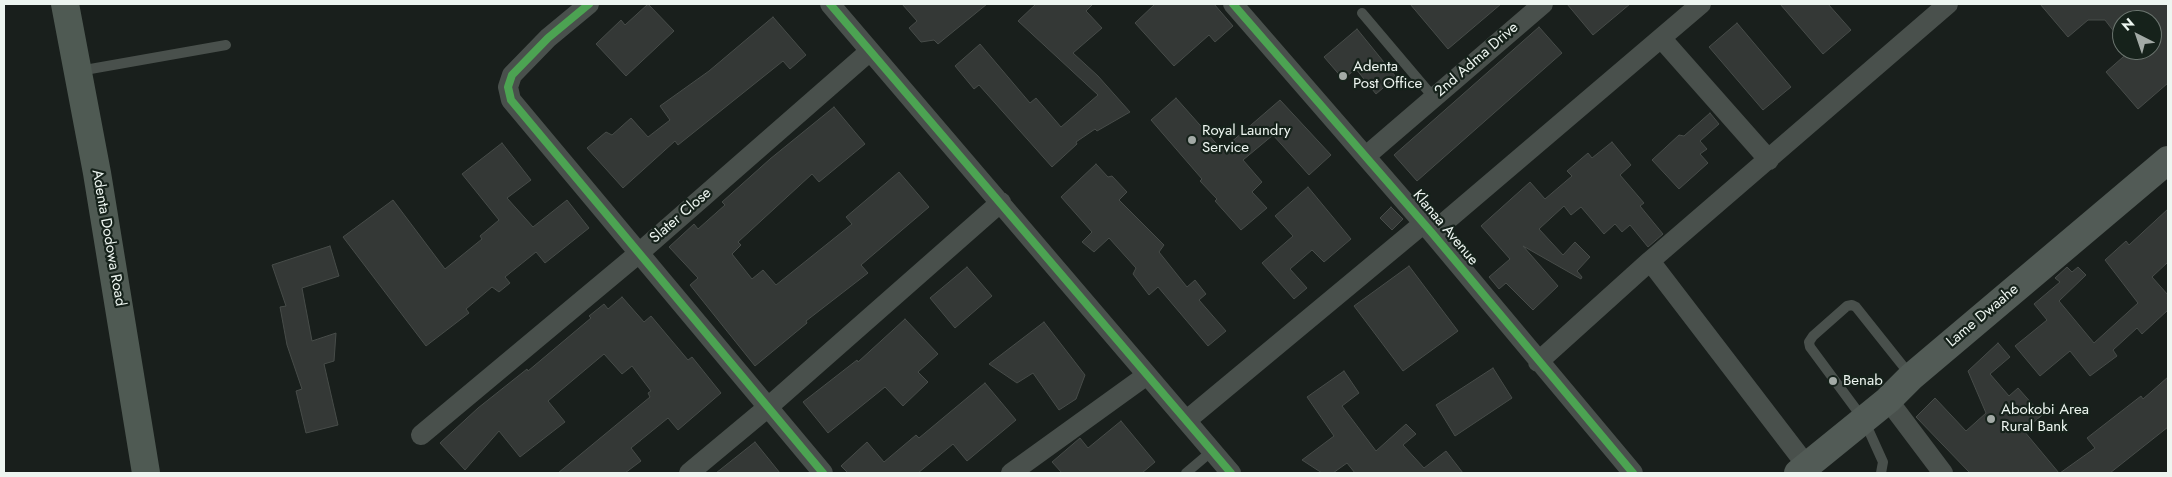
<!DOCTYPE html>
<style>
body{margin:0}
#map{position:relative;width:2172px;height:477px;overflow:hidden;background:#191f1c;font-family:Jost,sans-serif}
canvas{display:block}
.frame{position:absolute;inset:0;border:5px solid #edf5f0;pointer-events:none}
.north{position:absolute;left:2112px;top:10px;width:50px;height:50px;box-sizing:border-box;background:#16221b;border:1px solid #6c7670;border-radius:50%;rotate:319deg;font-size:14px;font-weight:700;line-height:20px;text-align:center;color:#edf5f0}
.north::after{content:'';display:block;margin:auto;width:18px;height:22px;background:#a3aaa6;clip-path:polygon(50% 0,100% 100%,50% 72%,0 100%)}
</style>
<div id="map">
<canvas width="2172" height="477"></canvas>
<div class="frame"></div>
<div class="north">N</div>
</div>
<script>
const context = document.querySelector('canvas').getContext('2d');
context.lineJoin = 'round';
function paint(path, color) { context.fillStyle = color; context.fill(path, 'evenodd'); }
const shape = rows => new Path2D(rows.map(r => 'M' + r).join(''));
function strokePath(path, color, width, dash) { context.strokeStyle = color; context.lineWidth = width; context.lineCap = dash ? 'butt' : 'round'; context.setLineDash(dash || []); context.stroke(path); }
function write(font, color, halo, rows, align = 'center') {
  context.font = font + ' Jost,sans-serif'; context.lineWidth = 4.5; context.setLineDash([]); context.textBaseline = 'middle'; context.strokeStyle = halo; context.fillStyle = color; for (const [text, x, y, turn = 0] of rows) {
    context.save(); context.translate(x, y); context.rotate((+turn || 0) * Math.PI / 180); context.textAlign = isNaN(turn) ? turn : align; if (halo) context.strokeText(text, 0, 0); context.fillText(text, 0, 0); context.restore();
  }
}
const building = shape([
 [648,4,674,31,626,76,596,44,621,20,625,25,648,4],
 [902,4,987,4,938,44,934,40,921,42,909,28,917,21,902,4],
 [1036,4,1093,4,1086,11,1102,28,1073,53,1098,76,1130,112,1097,131,1095,129,1076,142,1077,144,1052,167,979,85,974,89,955,66,980,44,1030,103,1036,98,1061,127,1098,95,1018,21,1036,4],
 [1155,4,1214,4,1233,26,1215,42,1209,35,1174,66,1135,23,1155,4],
 [1410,4,1501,4,1448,49,1410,4],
 [1567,4,1630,4,1593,35,1567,4],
 [1780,4,1828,4,1851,30,1823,54,1780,4],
 [2040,4,2168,4,2168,83,2138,109,2106,72,2131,50,2152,50,2152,20,2122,20,2122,42,2105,20,2088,20,2068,37,2040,4],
 [773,17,806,55,790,69,783,61,678,145,675,141,623,188,587,148,606,132,612,135,631,118,648,137,670,120,660,106,709,71,773,17],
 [1737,23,1791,87,1763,110,1709,47,1737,23],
 [1539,27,1562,53,1417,181,1394,155,1539,27],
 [1357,29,1396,77,1376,94,1356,69,1343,79,1324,57,1357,29],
 [1176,98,1222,150,1280,100,1331,155,1309,175,1273,135,1243,160,1262,182,1252,192,1267,208,1241,230,1215,201,1217,199,1200,181,1202,179,1151,120,1176,98],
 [834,107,865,144,819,182,812,174,738,242,741,245,732,254,752,279,763,270,776,285,852,224,846,217,899,172,929,207,861,265,868,273,806,321,807,323,755,366,690,285,698,278,669,247,694,224,698,229,725,205,722,202,770,159,834,107],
 [1710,113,1719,124,1700,141,1707,149,1700,154,1708,163,1679,189,1652,160,1679,135,1684,136,1710,113],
 [1612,142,1631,165,1620,175,1644,203,1640,206,1663,234,1648,247,1630,225,1622,232,1615,224,1604,234,1581,207,1571,215,1564,206,1539,229,1563,255,1575,242,1590,257,1577,271,1582,277,1581,279,1523,246,1558,286,1533,310,1506,283,1499,289,1489,277,1510,259,1481,226,1530,182,1545,199,1572,176,1567,171,1588,153,1592,158,1612,142],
 [502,143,531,180,507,198,533,227,567,200,589,228,545,263,536,252,505,277,510,283,499,292,492,287,466,309,469,313,426,346,343,237,393,200,445,269,482,239,480,236,499,220,462,174,502,143],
 [1096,164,1108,177,1112,176,1127,192,1119,200,1164,245,1159,252,1187,287,1195,280,1206,294,1199,300,1226,331,1208,346,1158,287,1149,295,1133,274,1136,268,1109,238,1094,252,1082,242,1092,232,1061,197,1096,164],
 [1308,187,1351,239,1324,262,1312,250,1290,269,1307,288,1294,299,1262,263,1293,236,1275,216,1308,187],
 [1391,207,1403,219,1392,230,1380,218,1391,207],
 [2168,209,2168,262,2152,277,2168,295,2168,310,2142,334,2137,328,2113,350,2117,356,2090,376,2070,351,2040,376,2015,346,2047,320,2034,304,2060,282,2055,278,2067,267,2072,272,2078,267,2086,275,2059,301,2094,343,2138,303,2105,260,2126,241,2129,245,2168,209],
 [330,246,339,276,302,288,312,341,336,333,334,361,324,364,338,425,306,433,296,391,302,389,287,345,280,307,286,306,272,265,330,246],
 [1409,266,1458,331,1403,371,1354,306,1409,266],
 [967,267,992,296,955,328,930,298,967,267],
 [622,297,644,322,651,316,688,360,692,357,721,393,678,430,668,418,631,448,641,461,625,473,558,473,650,397,648,393,651,391,632,366,622,374,604,354,548,401,565,422,520,457,499,431,465,470,440,443,478,408,527,369,528,371,591,318,589,316,604,304,608,309,622,297],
 [905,319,938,354,918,372,928,382,903,406,885,387,828,433,803,402,857,360,858,362,905,319],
 [1044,322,1085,375,1076,399,1059,410,1033,373,1017,383,989,364,1044,322],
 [1998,343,2010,357,1990,374,2009,396,2018,388,2042,415,2024,431,2059,473,1970,473,1916,417,1935,398,1966,431,1986,413,1968,371,1998,343],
 [1493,368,1512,398,1455,436,1436,405,1493,368],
 [1344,371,1359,393,1342,406,1376,451,1406,424,1416,434,1403,445,1424,468,1446,451,1463,473,1355,473,1347,463,1333,473,1322,473,1302,460,1334,436,1307,397,1344,371],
 [2168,377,2168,427,2110,473,2060,473,2095,448,2087,438,2141,396,2143,399,2168,377],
 [985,383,1016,420,967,461,953,444,918,473,848,473,841,466,867,442,884,462,916,435,919,438,985,383],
 [1121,421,1155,462,1142,473,1062,473,1052,462,1080,438,1088,448,1121,421],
 [755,442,780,473,716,473,755,442]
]);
paint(building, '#343836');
strokePath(building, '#474c49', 1);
strokePath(shape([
 [1362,13,1434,98],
 [79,71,226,45],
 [1186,473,1212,451],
 [1881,473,1883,462,1864,420,1810,347,1809,342,1813,336,1847,306,1852,305,1856,307,1911,376]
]), '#49504c', 10);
strokePath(shape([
 [589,4,548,38,512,75,508,87,511,100,823,473],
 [830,4,1231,473],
 [1233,4,1432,233,1633,473],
 [1661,38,1769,160],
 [1366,156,1543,4],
 [1432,233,1701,4],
 [1650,261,1807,466],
 [1538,362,1650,261,1948,4],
 [1888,400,1943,473],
 [1187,420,1424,223],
 [421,435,639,253,870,51],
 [689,473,767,408,1001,202],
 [1011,473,1147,375]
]), '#49504c', 20);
strokePath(shape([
 [1798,473,1888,400,1911,377,2168,160]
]), '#525b56', 28);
strokePath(shape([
 [65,4,97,173,146,473]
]), '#4f5a53', 28);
strokePath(shape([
 [589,4,548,38,512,75,508,87,511,100,823,473],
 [830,4,1231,473],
 [1233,4,1432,233,1633,473]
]), '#4ca352', 8);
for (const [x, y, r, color] of [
 [1343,76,5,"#a3aaa6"],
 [1192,140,5,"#a3aaa6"],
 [1833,381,5,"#a3aaa6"],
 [1991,419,5,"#a3aaa6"]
]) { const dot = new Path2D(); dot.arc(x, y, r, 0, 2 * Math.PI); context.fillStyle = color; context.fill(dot); strokePath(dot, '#16221b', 2); }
write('15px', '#edf5f0', '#16221b', [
 ["2nd Adma Drive",1477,60,-41],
 ["Slater Close",681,216,-41],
 ["Klanaa Avenue",1445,228,50],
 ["Adenta Dodowa Road",108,238,80],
 ["Lame Dwaahe",1983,316,-40]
]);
write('15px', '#edf5f0', '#16221b', [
 ["Adenta",1353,67],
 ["Post Office",1353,84],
 ["Royal Laundry",1202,131],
 ["Service",1202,148],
 ["Benab",1843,381],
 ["Abokobi Area",2001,410],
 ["Rural Bank",2001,427]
], 'left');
</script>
